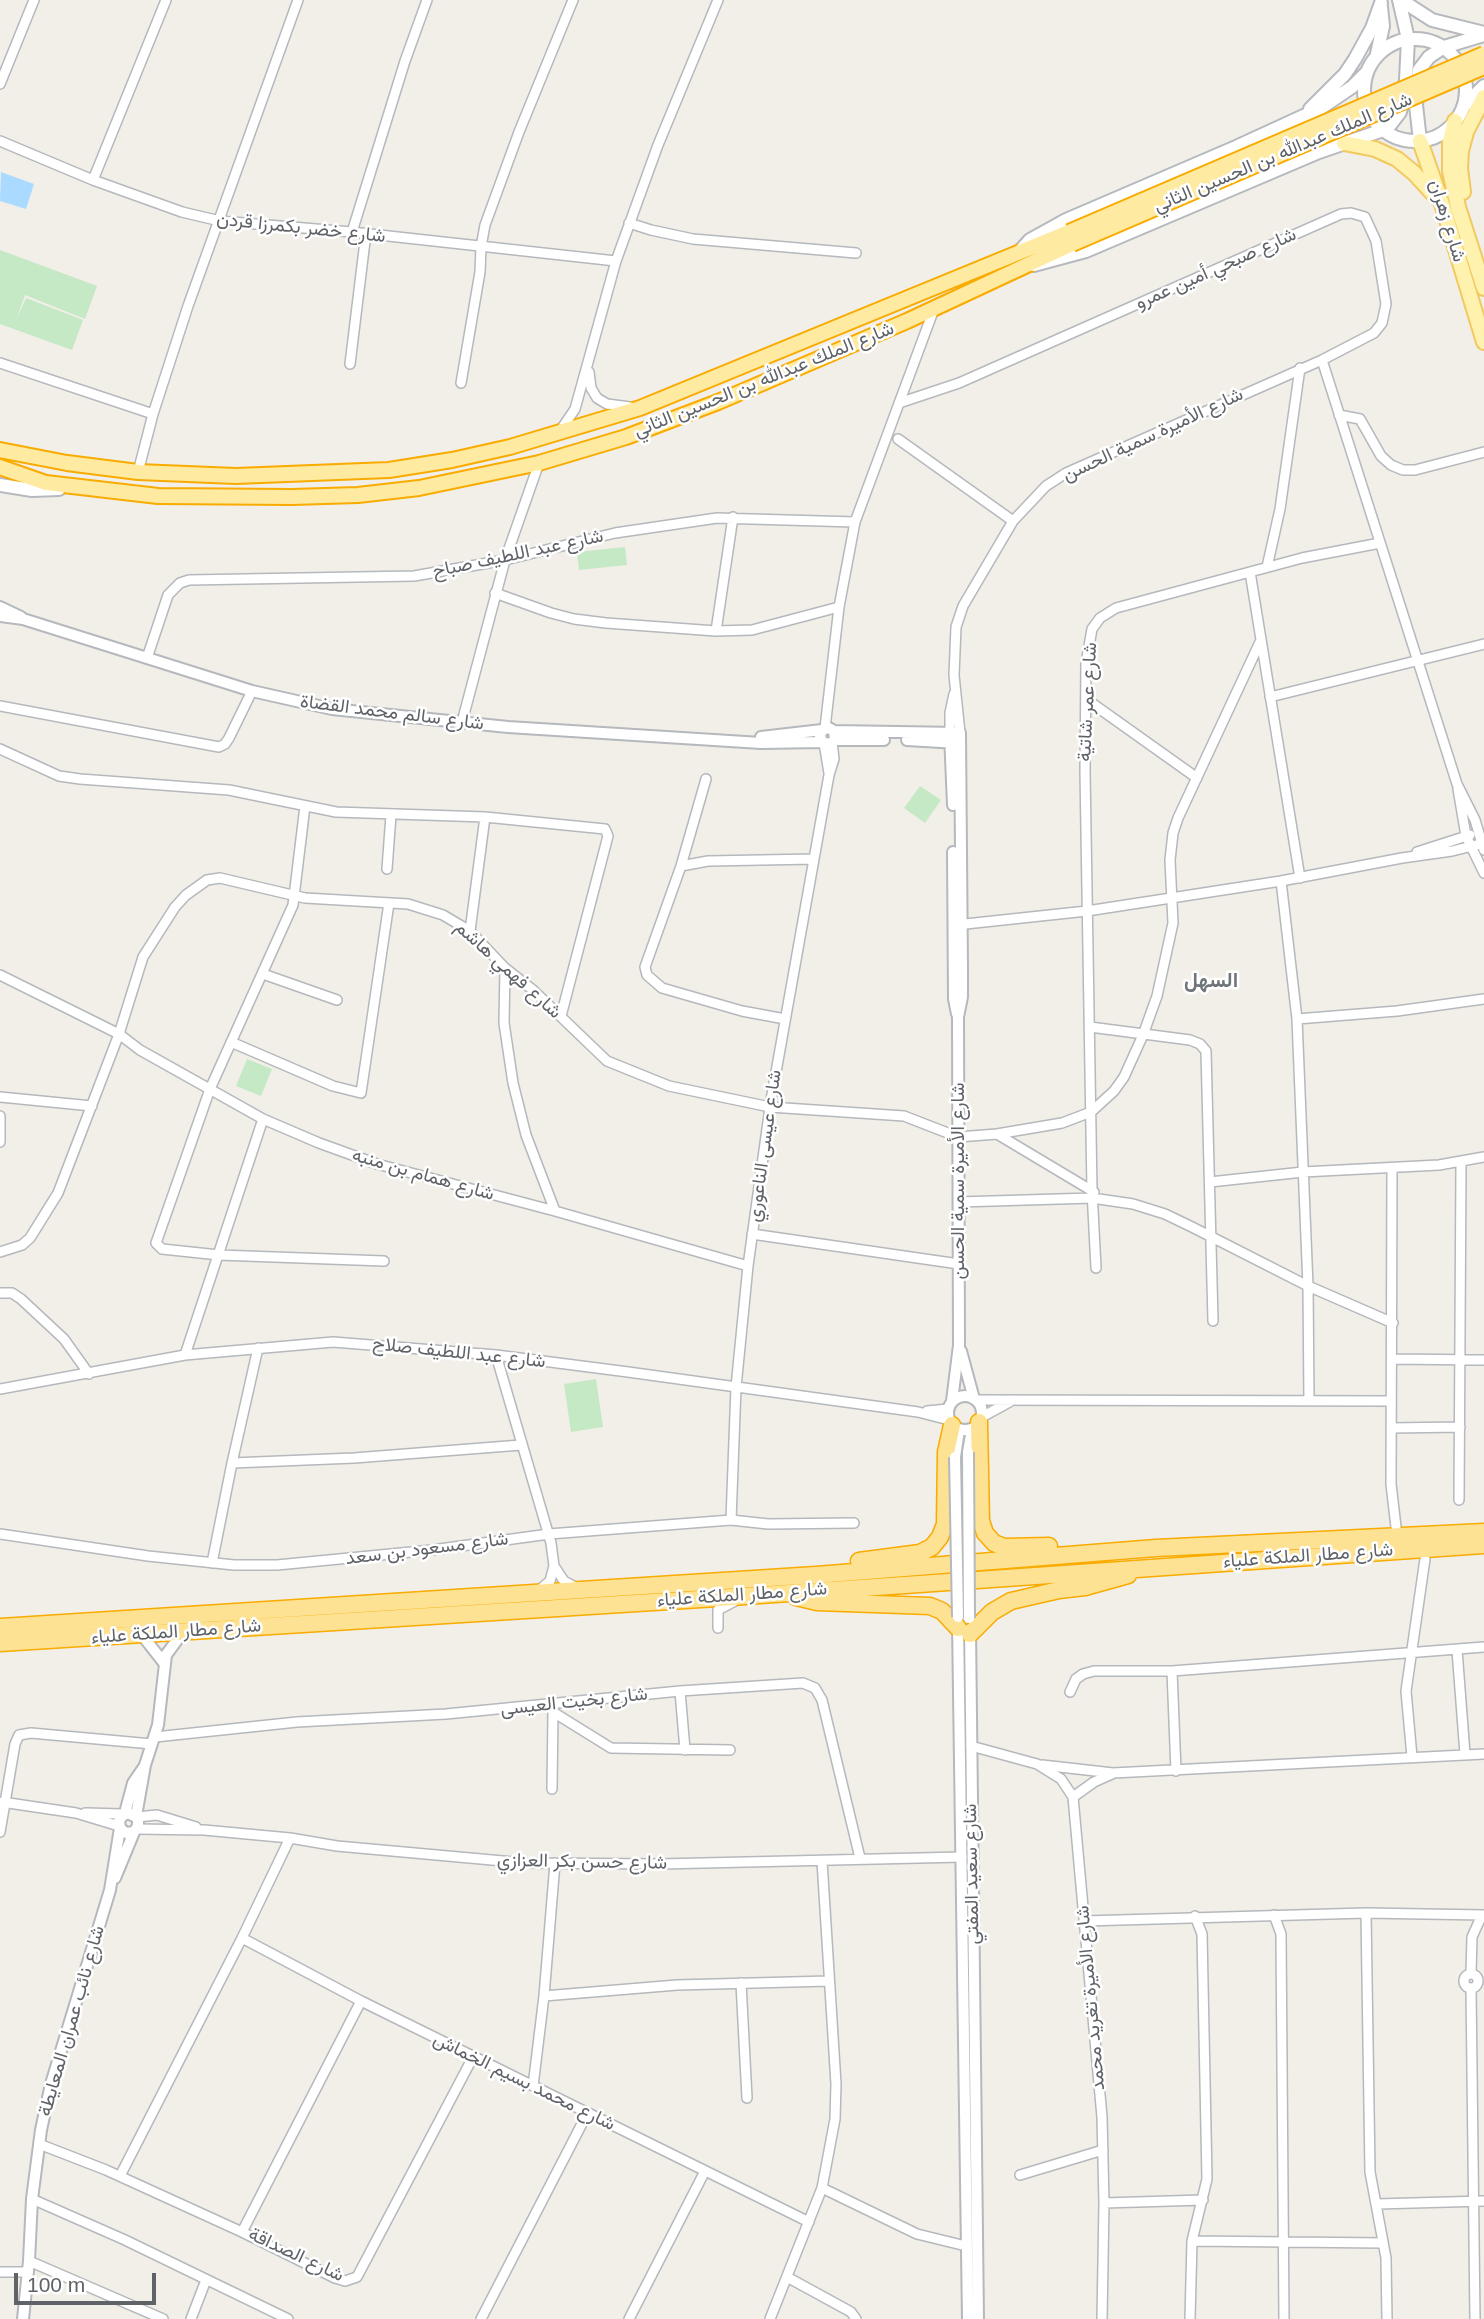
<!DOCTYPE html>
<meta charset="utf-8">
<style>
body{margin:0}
#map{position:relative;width:1484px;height:2319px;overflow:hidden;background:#f1efe8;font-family:Arial,sans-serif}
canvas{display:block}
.scale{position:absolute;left:14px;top:2273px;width:142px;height:32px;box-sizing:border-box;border:4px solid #5f6368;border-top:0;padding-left:9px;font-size:21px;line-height:24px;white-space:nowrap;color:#5f6368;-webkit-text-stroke:5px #fff;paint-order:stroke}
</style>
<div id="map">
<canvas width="1484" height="2319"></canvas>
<div class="scale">100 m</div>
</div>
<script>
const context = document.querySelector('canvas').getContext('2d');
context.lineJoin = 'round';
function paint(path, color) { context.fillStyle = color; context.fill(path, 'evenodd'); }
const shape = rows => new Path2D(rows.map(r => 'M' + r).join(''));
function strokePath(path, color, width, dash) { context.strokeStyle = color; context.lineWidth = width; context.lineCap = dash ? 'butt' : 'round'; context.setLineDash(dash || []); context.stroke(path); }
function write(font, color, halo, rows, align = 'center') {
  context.font = font + ' Arial,Vazirmatn,sans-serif'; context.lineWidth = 5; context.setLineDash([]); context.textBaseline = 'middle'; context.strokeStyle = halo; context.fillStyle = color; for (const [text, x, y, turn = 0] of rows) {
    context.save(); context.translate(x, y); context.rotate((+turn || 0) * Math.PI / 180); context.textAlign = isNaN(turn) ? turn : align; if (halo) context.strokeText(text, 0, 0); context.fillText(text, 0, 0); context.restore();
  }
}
paint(shape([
 [0,250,97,286,85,319,25,295,16,320,26,298,83,320,72,350,0,324],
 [625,547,627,565,579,570,577,552],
 [920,786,941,800,925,823,904,808],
 [247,1059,272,1069,261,1096,236,1086],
 [596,1379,603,1427,571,1432,564,1384]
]), '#c5e8c5');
paint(shape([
 [1,172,34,184,26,209,0,201]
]), '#aadaff');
const minor = shape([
 [0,84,34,0],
 [0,141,93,180,182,212,220,221,352,232,616,261],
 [93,180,166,0],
 [629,223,651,230,693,239,856,253],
 [352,232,405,61,427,0],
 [1322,360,1457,784,1475,820,1484,850],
 [0,363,153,414],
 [350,364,366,233],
 [589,372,591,388,597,398,607,404,630,407],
 [461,383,480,272,481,247,485,225,519,132,573,0],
 [899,403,959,383,1341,214,1351,213,1365,217,1376,241,1386,304,1382,323,1374,333,1322,360,1066,473,1046,486,1013,521,963,606,956,627,954,675,960,733],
 [1339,415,1360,419,1381,456,1391,465,1403,470,1415,470,1484,452],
 [560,431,575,409,616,261,658,145,718,0],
 [898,439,1013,521],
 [138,472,153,414,188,306,298,0],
 [1267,567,1280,509,1300,368],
 [1250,572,1300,878],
 [495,593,551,613,574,619,606,623,716,631,733,517],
 [716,631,752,630,839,607],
 [147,658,168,595,180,583,189,580,414,576,505,560,615,533,717,518,855,522],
 [1270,697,1484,644],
 [1086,699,1197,778],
 [0,706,219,747,225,744,229,738,252,691],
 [462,722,505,560,539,463],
 [825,728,839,607,855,522,934,309],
 [950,734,950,713,954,694],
 [824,743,829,773],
 [0,749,59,776,80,779,229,790,336,812,485,817,605,829,608,836,561,1016],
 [1458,789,1466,836,1484,873],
 [305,806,293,905,210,1089,156,1243,162,1249,219,1255,384,1261],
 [1417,852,1470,835],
 [681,866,706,779],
 [387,869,391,815],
 [1281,881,1297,1019,1308,1286,1309,1401],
 [956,925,1087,911,1281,881,1402,858,1452,851,1484,843],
 [470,931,485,817],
 [505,968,504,1023,513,1083,526,1135,555,1211],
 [263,974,337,1000],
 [0,975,119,1034,140,1050,263,1119,319,1143,377,1164,555,1211,748,1266],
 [785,1019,742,1011,662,988,647,975,645,967,681,866,708,861,814,859],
 [1297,1019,1397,1011,1484,999],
 [1090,1027,1190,1040,1200,1044,1206,1051,1213,1321],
 [231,1042,333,1086,361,1093,389,903],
 [0,1097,92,1106],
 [0,1116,0,1142],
 [997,1134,1094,1192],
 [1392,1169,1391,1484,1396,1527],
 [1210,1182,1303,1172,1439,1165,1484,1157],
 [959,1202,1092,1198,1133,1204,1165,1214,1192,1227,1308,1286,1393,1323],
 [752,1234,959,1264],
 [0,1252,22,1245,30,1238,58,1193,119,1034,143,957,175,907,186,895,207,880,220,878,305,898,408,904,443,915,470,931,505,968,533,990,607,1061,669,1086,770,1107,904,1116,958,1137,997,1134,1062,1123,1091,1112,1114,1091,1124,1077,1143,1035,1157,996,1173,923,1170,860,1173,833,1178,818,1260,642],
 [1096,1268,1092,1191,1085,771,1086,663,1092,629,1100,618,1116,608,1302,558,1380,543],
 [0,1293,12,1293,21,1299,64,1339,89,1374],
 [185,1355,263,1119],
 [496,1355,551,1543,554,1566,550,1581,538,1591],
 [1392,1359,1484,1360],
 [0,1389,185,1355,333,1342,496,1355,628,1372,918,1412,949,1420],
 [976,1400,1391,1401],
 [927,1411,948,1409],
 [982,1417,1013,1400],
 [1391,1428,1460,1427],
 [232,1463,354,1458,521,1445],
 [1459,1500,1461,1163],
 [731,1520,736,1387,748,1266,771,1100,829,775,834,759,832,742],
 [0,1534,148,1556,234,1565,277,1565,432,1550,549,1534,731,1520,768,1524,854,1523],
 [212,1563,232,1463,258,1348],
 [554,1566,564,1581,577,1588],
 [718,1610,735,1601],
 [718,1610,718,1628],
 [1457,1650,1465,1754],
 [1172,1671,1176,1771],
 [680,1691,685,1750],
 [1070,1692,1076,1679,1083,1674,1094,1671,1172,1671,1484,1647],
 [553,1704,553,1712,611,1748,730,1750],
 [155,1737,297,1722,446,1714,680,1691,803,1683,815,1688,822,1700,860,1858],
 [971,1746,1037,1764,1061,1779,1073,1797,1102,2117,1104,2203,1102,2319],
 [1412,1757,1406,1691,1425,1559],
 [1042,1765,1113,1773,1484,1754],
 [552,1789,553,1712],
 [1073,1797,1094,1782,1112,1774],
 [2,1802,76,1813,119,1826],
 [85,1813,123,1814],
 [137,1817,157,1815,196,1827],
 [137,1829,204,1830,290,1838,337,1846,525,1863,660,1864,962,1857],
 [0,1832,15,1744,19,1735,31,1733,152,1744],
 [1366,1913,1370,2172,1386,2258,1387,2319],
 [1274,1915,1281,1934,1284,2319],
 [1084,1921,1366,1913,1484,1915],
 [242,1938,361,2001,809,2222],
 [1471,1973,1472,1937,1482,1915],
 '1464 1981a7 7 0 1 1 14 0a7 7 0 1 1-14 0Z',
 [741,1983,747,2098],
 [1471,1988,1475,2319],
 [544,1996,677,1985,829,1981],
 [361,2001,242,2232,335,2278,345,2281,357,2277,473,2057],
 [533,2086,544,1996,555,1863],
 [39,2144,106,2170,242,2232],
 [1020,2175,1103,2150],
 [120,2176,242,1938,290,1838],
 [822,2188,917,2234,966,2246],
 [32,2199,125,2240,288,2319],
 [1104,2203,1203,2200],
 [1377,2204,1484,2201],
 [1192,2241,1383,2243],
 [29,2261,163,2319],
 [0,2272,28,2272],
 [787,2277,851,2312,856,2319],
 [191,2319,206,2280],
 [481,2319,587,2114],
 [629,2319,705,2171],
 [770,2319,822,2188,835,2119,836,2084,822,1861],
 [1190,2319,1192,2241,1207,2179,1202,1934,1195,1916]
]);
const tertiary = shape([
 [0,607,21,617],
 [0,616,23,619,252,691,332,709,508,727,761,743,822,742,830,744,835,740,834,731,829,728,822,730,820,736,822,742],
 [834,731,960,733,962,969,962,997,958,1017,959,1345,952,1401],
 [950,734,953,805],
 [761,737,822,730],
 [835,740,884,740],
 [907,740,958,743],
 [953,852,954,999,957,1014],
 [961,1351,974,1399],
 '948 1413a17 17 0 1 1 34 0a17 17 0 1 1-34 0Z',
 [968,1452,972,1429],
 [955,1457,959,1430],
 [958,1623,968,2319],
 [970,1629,978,2319],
 [142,1635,164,1663],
 [125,1813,133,1783,144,1767],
 [136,1816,145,1765,158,1725,166,1655,183,1632],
 [115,1878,134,1832],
 [23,2319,29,2261,32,2199,41,2130,51,2084,110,1890,120,1828,119,1821,122,1816,128,1813,138,1818,138,1826,134,1832,126,1833,120,1828]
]);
const secondary = shape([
 [1401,0,1432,20,1484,33],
 '1364 90a51 51 0 1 1 102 0a51 51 0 1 1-102 0Z',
 [1377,54,1383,26,1381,7],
 [1463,107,1484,86],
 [1310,109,1345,74,1355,59,1372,28,1381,3],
 [1420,141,1416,105,1419,70,1429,57,1444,47,1484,35],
 [1019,252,1030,240,1066,220,1236,147,1321,108,1352,87,1367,72],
 [1034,265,1086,251,1319,152,1383,130,1390,125,1400,112,1406,80,1408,39,1399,0],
 [0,485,32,490,59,489]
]);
const primary = shape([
 [1455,121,1450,141,1450,171,1458,207,1484,288],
 [1420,141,1443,207,1484,342],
 [1344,143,1375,149,1397,159,1414,173,1436,197],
 [1463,192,1460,168,1461,151,1466,132,1484,97]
]);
const trunk = shape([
 [0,450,67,463,138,472,236,476,389,470,452,460,510,447,640,408,1069,232],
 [0,467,46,483,158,496,292,497,358,495,419,488,539,463,626,437,718,402,907,321,1072,244]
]);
const motorway = shape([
 [979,1422,981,1521,985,1533,994,1543,1004,1547,1049,1546],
 [859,1561,920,1553,932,1547,940,1537,945,1524,946,1452,952,1425],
 [796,1597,817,1602,930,1606,942,1611,958,1628],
 [0,1627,816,1575,1156,1548,1484,1532],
 [970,1634,992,1612,1011,1601,1059,1590,1085,1587,1128,1575],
 [0,1643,717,1598,1484,1545]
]);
strokePath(minor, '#b5b8bc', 12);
strokePath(tertiary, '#b5b8bc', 14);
strokePath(secondary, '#b6babf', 16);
strokePath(primary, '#f2c960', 18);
strokePath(trunk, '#f9ab00', 18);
strokePath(motorway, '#f9ab00', 19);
strokePath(minor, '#fff', 9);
strokePath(tertiary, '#fff', 10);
strokePath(secondary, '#fff', 12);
strokePath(primary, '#fff2af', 14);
strokePath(trunk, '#feeaa1', 14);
strokePath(motorway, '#fde293', 16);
const tertiaryBridge = shape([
 [968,1452,969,1618],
 [955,1457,958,1617]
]);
const trunkBridge = shape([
 [1069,232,1484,54],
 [1072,244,1484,67]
]);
strokePath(tertiaryBridge, '#b5b8bc', 14, []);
strokePath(trunkBridge, '#f9ab00', 18, []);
strokePath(tertiaryBridge, '#fff', 10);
strokePath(trunkBridge, '#feeaa1', 14);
write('19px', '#5f6368', '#fff', [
 ["شارع الملك عبدالله بن الحسين الثاني",1283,153,-23],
 ["شارع زهران",1447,221,73],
 ["شارع خضر بكمرزا قردن",301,228,6],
 ["شارع صبحي أمين عمرو",1216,269,-24],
 ["شارع الملك عبدالله بن الحسين الثاني",764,380,-22],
 ["شارع الأميرة سمية الحسن",1153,435,-25],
 ["شارع عبد اللطيف صباح",518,554,-12],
 ["شارع عمر شاتية",1088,702,-87],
 ["شارع سالم محمد القضاة",392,713,7],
 ["شارع فهمي هاشم",508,970,42],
 ["شارع عيسى الناعوري",765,1146,-82],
 ["شارع همام بن منبه",423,1175,16],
 ["شارع الأميرة سمية الحسن",959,1181,-90],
 ["شارع عبد اللطيف صلاح",459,1353,6],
 ["شارع مسعود بن سعد",427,1549,-7],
 ["شارع مطار الملكة علياء",1308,1556,-4],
 ["شارع مطار الملكة علياء",742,1595,-4],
 ["شارع مطار الملكة علياء",176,1632,-4],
 ["شارع بخيت العيسى",574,1702,-6],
 ["شارع حسن بكر العزازي",582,1862,1],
 ["شارع سعيد المفتي",972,1874,-91],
 ["شارع الأميرة تغريد محمد",1091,1998,-95],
 ["شارع نائب عمران المعايطة",72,2021,-74],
 ["شارع محمد بسيم الخماش",524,2082,26],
 ["شارع الصداقة",296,2255,25]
]);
write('bold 21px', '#70757a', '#fff', [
 ["السهل",1211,981]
]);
</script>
